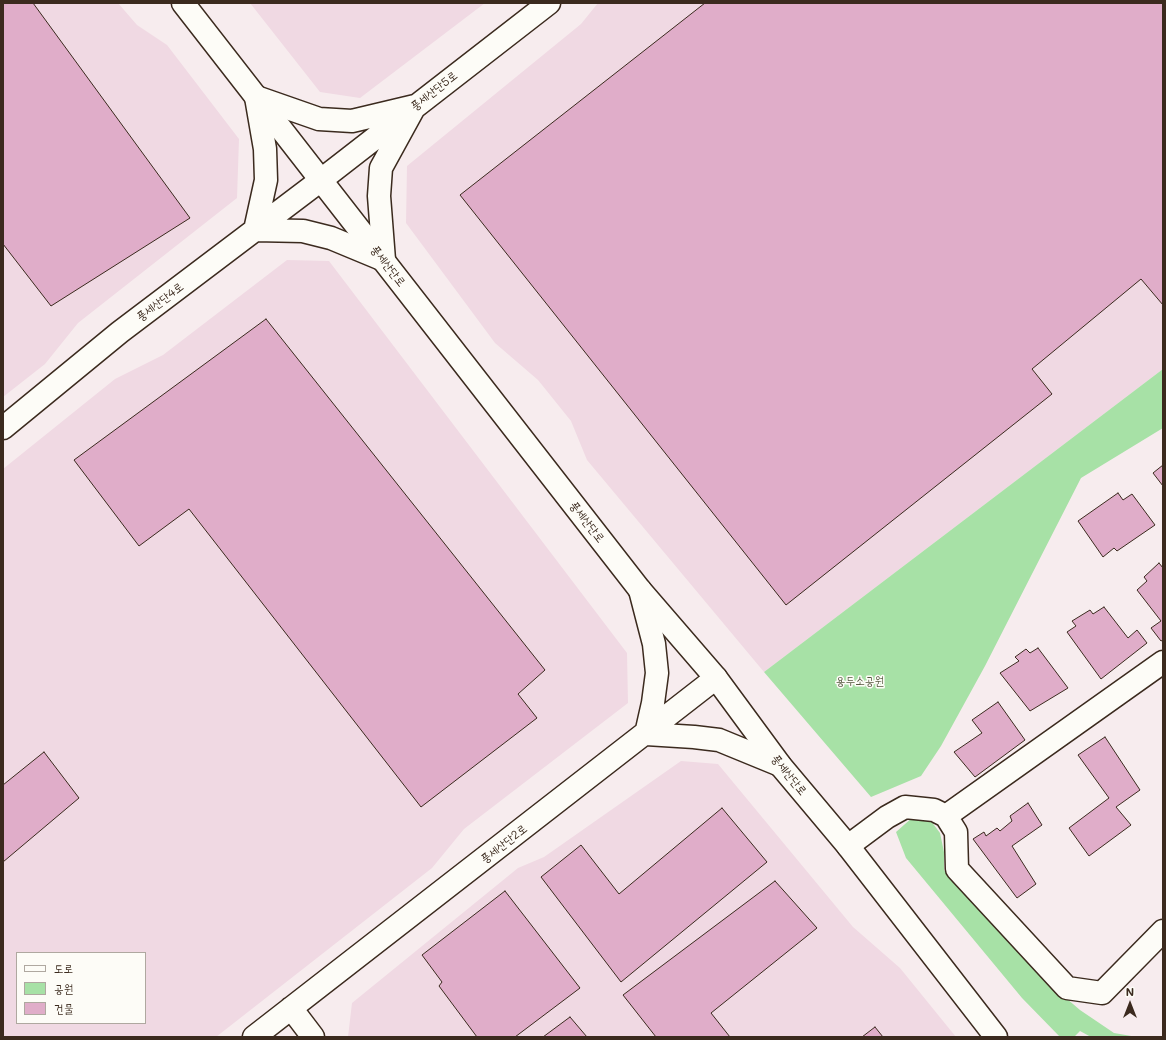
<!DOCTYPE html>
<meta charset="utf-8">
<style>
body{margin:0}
#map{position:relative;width:1166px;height:1040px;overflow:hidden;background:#f7ecee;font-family:Mali,"Poor Story",sans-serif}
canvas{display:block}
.frame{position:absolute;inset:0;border:4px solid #3b2a1e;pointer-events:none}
.legend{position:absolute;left:16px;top:952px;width:130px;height:72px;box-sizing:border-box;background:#fdfcf7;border:1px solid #afa8a0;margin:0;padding:5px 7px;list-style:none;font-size:12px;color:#3b2a1e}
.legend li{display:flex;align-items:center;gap:8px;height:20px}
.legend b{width:20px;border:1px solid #afa8a0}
.north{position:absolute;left:1110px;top:984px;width:40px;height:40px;-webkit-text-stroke:3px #fdfcf7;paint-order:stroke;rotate:0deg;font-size:11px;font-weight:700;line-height:16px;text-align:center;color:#3b2a1e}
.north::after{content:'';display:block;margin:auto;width:14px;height:18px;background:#3b2a1e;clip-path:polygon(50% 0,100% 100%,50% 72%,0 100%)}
</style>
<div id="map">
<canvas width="1166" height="1040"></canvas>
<div class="frame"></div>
<ul class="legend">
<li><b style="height:5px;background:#fdfcf7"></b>도로</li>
<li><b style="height:11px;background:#a7e1a6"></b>공원</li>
<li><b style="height:11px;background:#e0adc9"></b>건물</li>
</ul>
<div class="north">N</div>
</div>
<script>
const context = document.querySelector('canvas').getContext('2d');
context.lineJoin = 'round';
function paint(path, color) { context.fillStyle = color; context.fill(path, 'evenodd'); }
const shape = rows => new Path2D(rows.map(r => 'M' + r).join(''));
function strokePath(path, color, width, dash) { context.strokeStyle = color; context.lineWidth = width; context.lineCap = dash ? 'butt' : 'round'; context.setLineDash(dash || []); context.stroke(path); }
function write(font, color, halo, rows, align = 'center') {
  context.font = font + ' Mali,"Poor Story",sans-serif'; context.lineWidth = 3; context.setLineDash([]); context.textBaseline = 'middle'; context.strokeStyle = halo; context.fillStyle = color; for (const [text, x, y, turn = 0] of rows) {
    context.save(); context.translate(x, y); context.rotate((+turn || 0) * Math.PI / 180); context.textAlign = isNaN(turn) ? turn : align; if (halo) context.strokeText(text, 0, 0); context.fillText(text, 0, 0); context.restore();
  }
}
paint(shape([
 [3,3,118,3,137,25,167,45,239,139,237,198,78,323,45,364,3,397],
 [250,3,485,3,360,98,320,92],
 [598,3,1163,3,1163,369,764,672,587,460,571,421,538,380,495,343,406,223,407,166,581,24],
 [287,260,329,261,627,653,628,703,464,829,432,868,216,1037,3,1037,3,469,115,379,163,355],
 [17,953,145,953,145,1023,17,1023],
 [681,761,718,764,853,927,900,968,956,1037,348,1037,352,1003,518,868,544,857]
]), '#f0d9e3');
paint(shape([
 [1163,369,1163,428,1081,478,985,666,941,746,921,776,871,797,764,672],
 [913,817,931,821,940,833,944,852,944,870,1052,986,1080,1010,1114,1033,1137,1037,1091,1037,1080,1031,1074,1037,1060,1037,1022,998,906,858,896,832]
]), '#a7e1a6');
const building = shape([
 [3,3,33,3,190,218,51,306,3,244,3,3],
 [705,3,1163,3,1163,305,1141,279,1032,369,1052,394,786,605,460,195,705,3],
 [266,319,545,670,518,694,537,718,421,807,189,509,139,546,74,460,266,319],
 [1163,465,1163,486,1153,473,1163,465],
 [1118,493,1123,500,1132,494,1155,525,1117,551,1114,548,1103,557,1078,521,1118,493],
 [1159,563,1163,568,1163,640,1161,641,1151,628,1161,621,1137,590,1147,581,1144,577,1159,563],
 [1104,607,1128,638,1137,630,1147,643,1101,679,1067,632,1076,626,1072,621,1090,610,1093,614,1104,607],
 [1038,648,1068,688,1030,711,1000,673,1019,661,1015,657,1026,649,1030,653,1038,648],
 [998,702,1025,740,975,777,954,752,982,733,972,720,998,702],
 [1105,737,1140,790,1116,807,1131,825,1089,856,1069,828,1109,798,1078,755,1105,737],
 [44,752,79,798,3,862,3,785,44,752],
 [1028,803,1042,825,1012,846,1036,884,1017,898,973,839,984,832,986,836,997,828,1000,831,1012,821,1010,816,1028,803],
 [722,808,767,862,621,982,541,877,581,845,619,894,722,808],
 [775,881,817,928,711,1013,730,1037,656,1037,623,995,775,881],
 [505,891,580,988,515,1037,477,1037,439,986,442,982,422,955,505,891],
 [570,1017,587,1037,543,1037,570,1017],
 [875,1027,883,1037,862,1037,875,1027]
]);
paint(building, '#e0adc9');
strokePath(building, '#3b2a1e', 1);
const minor = shape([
 [256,97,319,119,352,121,415,106,381,168,379,196,384,260,331,238,303,231,255,230,266,180,265,149,256,97],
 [3,428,120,332,321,180,549,3],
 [640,590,654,644,657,673,653,703,646,734,694,737,719,740,780,765],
 [946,816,1163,662],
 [848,846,887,817,905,807,934,810,946,816,956,832,957,869,1067,988,1102,993,1163,931],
 [291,1008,313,1037],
 [254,1037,716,678]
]);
const tertiary = shape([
 [183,3,640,590,716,678,780,765,848,846,996,1037]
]);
strokePath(minor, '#3b2a1e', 25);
strokePath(tertiary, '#3b2a1e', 25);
strokePath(minor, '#fdfcf7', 22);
strokePath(tertiary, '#fdfcf7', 22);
write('12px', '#3b2a1e', '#fdfcf7', [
 ["풍세산단5로",434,91,-38],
 ["풍세산단로",388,266,52],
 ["풍세산단4로",160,302,-37],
 ["풍세산단로",587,522,52],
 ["풍세산단로",789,775,51],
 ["풍세산단2로",504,844,-38]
]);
write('12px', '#565840', '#fdfcf7', [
 ["용두소공원",860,681]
]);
</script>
